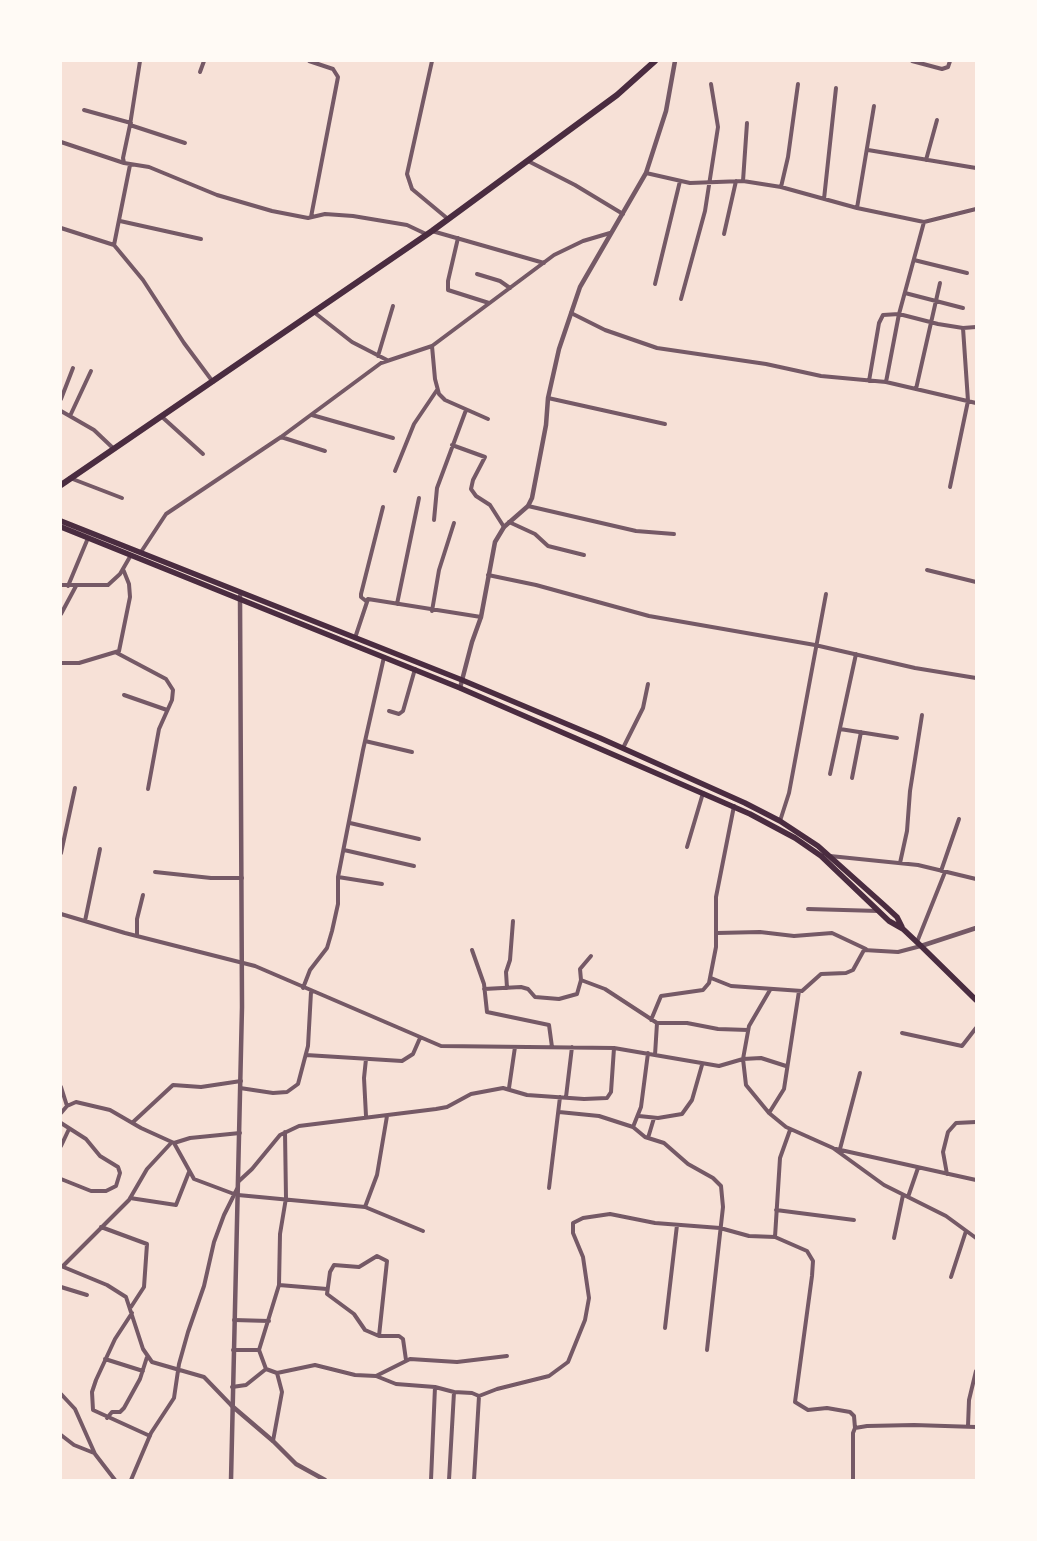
<!DOCTYPE html>
<style>
body{margin:0}
#map{position:relative;width:1037px;height:1541px;overflow:hidden;background:#f7e1d7;font-family:"Asap Condensed",sans-serif}
canvas{display:block}
.frame{position:absolute;inset:0;border:62px solid #fffaf5;pointer-events:none}
</style>
<div id="map">
<canvas width="1037" height="1541"></canvas>
<div class="frame"></div>
</div>
<script>
const context = document.querySelector('canvas').getContext('2d');
context.lineJoin = 'round';
const shape = rows => new Path2D(rows.map(r => 'M' + r).join(''));
function strokePath(path, color, width, dash) { context.strokeStyle = color; context.lineWidth = width; context.lineCap = dash ? 'butt' : 'round'; context.setLineDash(dash || []); context.stroke(path); }
strokePath(shape([
 [140,61,130,125,123,158,124,163,149,167,217,195,272,211,308,218,325,214,353,216,407,225,426,234],
 [309,61,333,69,338,77,311,217],
 [432,61,407,174,412,189,448,219],
 [912,61,942,69,948,67,950,61],
 [200,72,204,61],
 [84,110,131,123],
 [130,125,185,143],
 [61,142,124,163],
 [868,150,976,168],
 [926,160,937,120],
 [528,161,575,185,623,214],
 [646,173,690,183,743,181,781,187,857,208,924,222,976,209],
 [743,181,747,123],
 [781,187,788,157,798,84],
 [824,199,836,88],
 [857,208,874,106],
 [120,221,201,239],
 [61,228,114,245,143,280,184,343,213,382],
 [432,231,544,263],
 [724,234,736,181],
 [458,238,448,281,448,290,489,303],
 [114,245,130,165],
 [914,260,967,273],
 [477,274,500,281,510,288],
 [655,284,680,181],
 [905,293,963,308],
 [681,299,705,211,718,127,711,84],
 [315,313,352,342,387,360],
 [571,313,605,330,657,348,766,364,821,376,886,382,976,403],
 [963,328,976,327],
 [432,346,435,379,439,394,445,400,488,419],
 [378,356,393,306],
 [869,381,879,323,883,315,899,314,938,324,963,328,968,401,950,487],
 [886,382,899,314,924,222],
 [916,389,940,283],
 [548,398,665,424],
 [61,399,73,368],
 [61,411,94,430,114,449],
 [312,415,393,438],
 [70,416,91,371],
 [161,416,203,454],
 [281,437,325,451],
 [452,445,485,457,473,480,471,489,476,496,490,505,504,527],
 [395,471,414,424,437,390],
 [70,478,122,498],
 [528,506,636,531,674,534],
 [434,520,437,488,466,410],
 [509,522,535,534,548,546,584,555],
 [141,552,166,514,281,437,381,363,432,346,554,255,583,241,610,233],
 [927,570,976,582],
 [488,575,536,585,649,616,815,645,915,668,976,678],
 [61,585,108,585,120,574,131,555],
 [68,586,88,538],
 [366,601,361,597,361,594,383,507],
 [397,604,419,498],
 [432,611,439,570,454,523],
 [61,614,76,586],
 [355,638,368,599,481,617],
 [117,653,166,679,173,690,172,700,159,729,148,789],
 [61,663,79,663,119,651,130,597,129,584,123,569],
 [124,695,167,710],
 [389,711,399,714,403,711,415,669],
 [840,729,897,738],
 [365,741,412,752],
 [623,748,643,708,648,684],
 [830,774,856,654],
 [852,778,861,732],
 [780,821,789,793,826,594],
 [350,823,419,839],
 [687,847,703,793],
 [344,850,414,866],
 [61,853,75,788],
 [830,856,918,865,976,879],
 [900,863,907,831,910,791,922,715],
 [941,871,959,819],
 [155,872,211,878,242,878],
 [338,877,382,884],
 [808,909,879,911],
 [61,914,125,933,255,966,441,1046,614,1048,719,1066,743,1059,746,1085,769,1113,786,1127,833,1148,884,1185,946,1216,976,1238],
 [85,921,100,849],
 [717,933,760,932,794,936,832,933,866,949],
 [137,936,137,919,143,895],
 [917,942,945,872],
 [472,950,484,984,487,1012,549,1025,552,1047],
 [591,956,580,969,581,980,605,989,657,1023,687,1023,718,1029,748,1030],
 [711,978,731,986,802,991,821,974,846,973,853,970,864,950,898,952,921,946],
 [303,988,310,970,327,948,332,931,338,904,338,877,363,750,384,657],
 [507,988,506,972,510,960,513,921],
 [484,989,521,987,528,989,535,997,559,999,577,994,581,980],
 [770,990,749,1026,743,1059,761,1058,786,1066],
 [651,1020,661,996,703,990,709,983,716,947,716,897,734,806],
 [902,1033,962,1046,976,1028],
 [306,1055,402,1061,413,1054,420,1038],
 [655,1055,657,1023],
 [366,1059,364,1078,366,1116],
 [61,1087,67,1106],
 [240,1088,273,1093,287,1092,298,1084,308,1046,311,992],
 [509,1088,515,1047],
 [566,1097,572,1047],
 [559,1112,599,1116,633,1127,645,1137,664,1143,688,1164,713,1178,721,1186,723,1207,707,1350],
 [61,1113,67,1106,76,1102,110,1110,141,1128,174,1143,194,1179,234,1194],
 [769,1113,784,1089,799,991],
 [639,1116,658,1118,682,1114,692,1100,702,1065],
 [61,1123,86,1139,100,1156,118,1167,120,1173,116,1186,106,1191,91,1191,61,1179],
 [132,1123,173,1085,201,1087,241,1081],
 [633,1127,641,1107,648,1053],
 [648,1138,654,1118],
 [174,1143,190,1138,240,1133],
 [61,1146,69,1129],
 [836,1149,976,1180],
 [840,1149,860,1073],
 [947,1174,943,1152,948,1132,956,1123,976,1122],
 [239,1181,252,1169,280,1135,299,1126,436,1109,447,1107,471,1094,503,1088,527,1095,584,1099,607,1098,611,1092,614,1048],
 [549,1188,560,1097],
 [238,1195,365,1207,423,1231],
 [908,1197,918,1168],
 [130,1198,176,1205,189,1172],
 [365,1207,377,1175,387,1116],
 [776,1210,854,1220],
 [101,1227,147,1244,144,1287,131,1307],
 [775,1237,780,1158,790,1130],
 [894,1238,903,1195],
 [61,1266,107,1285,126,1297,143,1349,152,1362,204,1377,232,1406],
 [63,1266,129,1200,147,1169,172,1142],
 [951,1277,966,1231],
 [279,1285,280,1234,286,1198,285,1132],
 [61,1287,87,1295],
 [132,1313,115,1339,96,1380,92,1392,93,1410,150,1436],
 [234,1320,269,1321],
 [665,1328,677,1225],
 [379,1336,365,1330,354,1314,327,1294,330,1272,334,1265,359,1267,377,1256,387,1261,379,1336,399,1336,403,1339,406,1360],
 [233,1350,259,1350,279,1285,327,1289],
 [259,1350,266,1369,277,1373],
 [105,1359,143,1371],
 [376,1376,410,1359,457,1362,507,1356],
 [232,1387,246,1385,266,1369],
 [454,1392,472,1393,479,1396,474,1480],
 [61,1394,75,1409,95,1454,115,1480],
 [479,1396,497,1389,549,1376,568,1362,585,1320,589,1298,583,1257,573,1233,573,1223,583,1218,610,1214,655,1223,720,1228,749,1236,775,1237,807,1251,813,1261,812,1276,795,1402,808,1410,827,1408,850,1412,854,1416,855,1428],
 [107,1418,112,1412,120,1412,124,1408,140,1379,147,1357],
 [968,1426,969,1400,976,1371],
 [61,1435,74,1445,94,1453],
 [273,1441,282,1392,277,1373,315,1365,355,1375,376,1376,396,1384,435,1387],
 [131,1480,151,1433,174,1398,179,1364,188,1332,204,1286,214,1242,224,1215,237,1189],
 [431,1480,435,1387,454,1392,449,1480],
 [853,1480,853,1433,855,1428,867,1426,914,1425,976,1427]
]), '#755966', 4);
strokePath(shape([
 [460,688,472,642,481,617,495,542,504,527,528,506,532,498,546,425,548,398,559,349,580,287,646,173,666,111,675,61],
 [921,946,976,928],
 [232,1406,273,1441,296,1464,325,1480],
 [231,1480,242,1007,240,596]
]), '#755966', 4.5);
strokePath(shape([
 [61,521,462,680,600,738,745,803,780,821,818,846,884,905,897,917,902,927],
 [61,527,460,688,750,814,795,838,821,856,889,921,903,929,921,946,976,1000]
]), '#4a2c40', 5.5);
strokePath(shape([
 [61,485,432,231,617,95,655,61]
]), '#4a2c40', 6);
</script>
